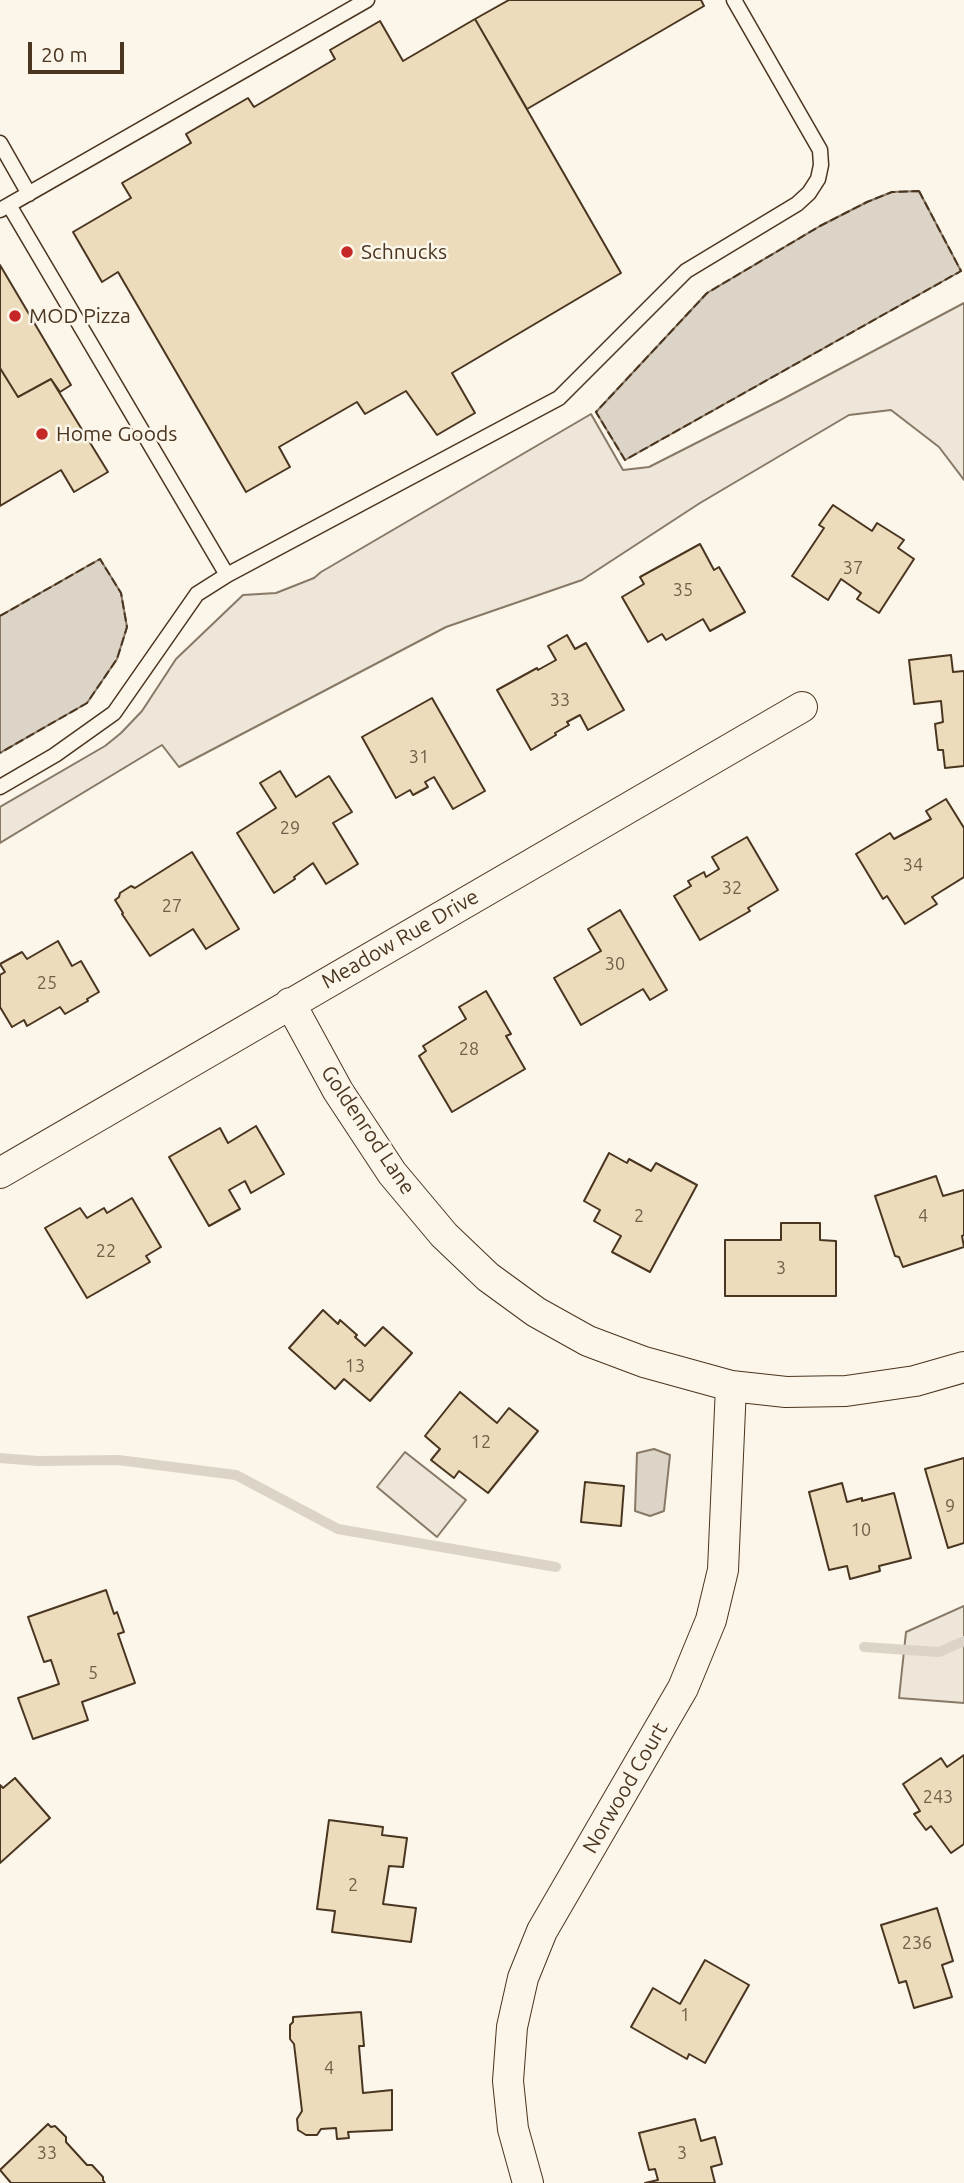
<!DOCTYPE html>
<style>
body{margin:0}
#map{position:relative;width:964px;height:2183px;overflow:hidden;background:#fbf6e9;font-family:Ubuntu,sans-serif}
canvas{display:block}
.scale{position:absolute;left:28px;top:42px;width:96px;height:32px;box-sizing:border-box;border:4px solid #4a3520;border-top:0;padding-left:9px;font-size:21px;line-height:24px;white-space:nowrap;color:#4a3520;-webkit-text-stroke:5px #fbf6e9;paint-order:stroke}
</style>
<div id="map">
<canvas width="964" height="2183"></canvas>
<div class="scale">20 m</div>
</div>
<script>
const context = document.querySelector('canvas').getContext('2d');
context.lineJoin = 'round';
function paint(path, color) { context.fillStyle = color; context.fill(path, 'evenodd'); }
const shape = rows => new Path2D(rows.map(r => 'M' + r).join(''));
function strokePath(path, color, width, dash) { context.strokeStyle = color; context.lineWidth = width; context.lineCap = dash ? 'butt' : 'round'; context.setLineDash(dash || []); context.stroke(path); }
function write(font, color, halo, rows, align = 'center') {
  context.font = font + ' Ubuntu,sans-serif'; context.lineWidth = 5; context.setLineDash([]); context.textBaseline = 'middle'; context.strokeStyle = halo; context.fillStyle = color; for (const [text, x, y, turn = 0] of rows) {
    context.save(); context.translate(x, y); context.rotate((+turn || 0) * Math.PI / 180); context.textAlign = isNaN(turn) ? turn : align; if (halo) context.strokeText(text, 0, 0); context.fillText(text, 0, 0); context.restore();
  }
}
const green = shape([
 [964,303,964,480,939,447,891,410,849,415,700,503,582,580,446,627,179,767,162,745,0,843,0,807,105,746,121,733,142,711,176,659,243,595,276,593,314,578,321,572,591,414,623,470,649,467,783,399,964,303],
 [405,1452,466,1500,437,1537,377,1487,405,1452],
 [964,1606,964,1703,899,1698,906,1632,964,1606]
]);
paint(green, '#ede6d9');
strokePath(green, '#887966', 2);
const water = shape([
 [919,191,961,271,625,460,596,412,707,293,820,226,867,202,892,192,919,191],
 [100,559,121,593,127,627,117,659,87,703,0,753,0,616,100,559],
 [654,1449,670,1455,664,1511,650,1516,635,1511,637,1453,654,1449]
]);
paint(water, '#dcd4c6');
strokePath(water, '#887966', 2);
strokePath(shape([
 [0,1458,38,1461,118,1460,236,1475,338,1529,556,1567],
 [864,1647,939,1652,964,1641]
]), '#dcd4c6', 10);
const building = shape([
 [509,0,701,0,704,6,527,109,475,19,509,0],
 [475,19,621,273,452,373,475,413,437,435,406,391,365,414,357,402,279,447,290,467,246,492,118,272,102,282,73,232,131,198,122,183,191,143,186,134,248,98,254,107,335,59,330,50,380,21,403,61,475,19],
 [0,265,71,385,60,392,51,379,18,397,0,368,0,265],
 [0,368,18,397,51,379,108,472,74,492,61,470,0,506,0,368],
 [833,505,872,531,877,523,904,540,898,548,914,559,879,613,857,599,861,593,841,579,828,600,792,576,824,528,819,525,833,505],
 [700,544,714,570,719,567,745,612,710,631,703,619,666,640,662,634,648,642,622,597,644,584,640,577,700,544],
 [567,635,575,649,586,643,624,710,588,730,580,715,567,722,569,725,555,733,556,735,531,750,497,690,537,668,538,670,556,660,548,646,567,635],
 [951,655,953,672,964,671,964,766,945,768,943,750,938,750,935,724,943,722,941,701,914,704,909,660,951,655],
 [432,698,485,791,453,809,434,777,425,782,428,787,413,795,410,790,396,798,362,737,432,698],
 [280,771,296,797,329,776,352,812,333,823,358,864,326,884,313,863,294,877,295,879,274,893,237,833,276,808,260,783,280,771],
 [946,799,964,828,964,877,932,897,937,904,905,924,887,896,883,899,856,854,890,833,894,839,931,819,926,811,946,799],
 [747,837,778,890,748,908,750,911,700,940,674,896,691,886,688,881,704,872,706,877,719,869,712,857,747,837],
 [192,852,239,929,206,949,193,929,150,956,122,914,123,913,115,900,119,897,120,893,131,886,135,888,192,852],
 [620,910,667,990,650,1000,643,989,581,1025,554,978,601,951,588,929,620,910],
 [58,941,72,966,81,961,99,992,87,999,88,1001,65,1014,60,1007,27,1026,24,1020,12,1027,0,1007,0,975,5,972,0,964,22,952,27,959,58,941],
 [486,991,511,1034,506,1036,525,1069,452,1112,419,1056,426,1051,423,1046,466,1019,459,1007,486,991],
 [256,1126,284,1174,251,1193,245,1181,229,1190,240,1209,209,1226,169,1157,220,1128,228,1143,256,1126],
 [609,1153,627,1163,629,1159,651,1171,656,1163,697,1185,650,1272,612,1252,621,1236,594,1221,600,1210,584,1201,609,1153],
 [936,1176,943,1196,964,1190,964,1235,962,1236,964,1247,903,1267,899,1257,895,1256,875,1196,936,1176],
 [132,1198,161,1247,146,1256,150,1262,87,1298,45,1228,80,1208,87,1218,104,1208,107,1213,132,1198],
 [781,1223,820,1223,820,1240,836,1241,836,1296,725,1296,725,1240,781,1240,781,1223],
 [323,1310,338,1324,340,1320,357,1335,355,1337,365,1346,383,1327,412,1353,370,1401,344,1379,335,1389,289,1348,323,1310],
 [460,1392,497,1423,509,1408,538,1431,488,1493,459,1471,454,1478,431,1460,440,1449,425,1436,460,1392],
 [964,1458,964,1543,948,1548,925,1469,964,1458],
 [585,1482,624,1486,621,1526,581,1522,585,1482],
 [842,1483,847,1502,862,1498,862,1501,894,1493,911,1558,879,1566,880,1571,850,1579,847,1566,829,1570,809,1492,842,1483],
 [106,1590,114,1614,117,1612,124,1632,118,1634,135,1683,82,1702,88,1720,33,1739,18,1698,59,1684,51,1660,44,1662,28,1617,106,1590],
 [964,1755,964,1844,951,1853,931,1826,926,1830,914,1814,920,1811,903,1784,941,1758,947,1767,964,1755],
 [15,1778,50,1818,0,1863,0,1785,3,1788,15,1778],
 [329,1820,383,1827,382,1835,407,1838,403,1867,389,1866,383,1904,416,1908,411,1942,332,1932,335,1911,317,1909,329,1820],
 [937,1908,953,1961,942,1965,952,1997,914,2008,906,1981,899,1983,881,1925,937,1908],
 [705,1960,749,1985,705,2063,689,2054,687,2059,631,2027,653,1988,680,2004,705,1960],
 [361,2012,364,2046,359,2046,363,2093,392,2090,392,2130,348,2132,349,2138,337,2139,336,2128,321,2129,317,2135,306,2135,298,2130,297,2119,302,2111,294,2044,290,2039,290,2025,293,2022,293,2017,361,2012],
 [695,2119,701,2141,715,2137,722,2164,711,2167,715,2183,645,2183,658,2180,655,2169,649,2170,639,2133,695,2119],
 [48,2124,51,2127,55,2126,66,2137,66,2142,87,2165,92,2165,103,2177,103,2180,105,2183,11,2183,0,2170,48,2124]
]);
paint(building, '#ecdcbc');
strokePath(building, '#4a3520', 2);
const service = shape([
 [0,143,29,194],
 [9,205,227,575],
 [0,210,367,0],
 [0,787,55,755,114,713,197,594,227,575,559,398,686,271,797,204,809,193,818,179,821,165,820,150,734,0]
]);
const minor = shape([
 [290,1003,338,1091,392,1173,444,1235,488,1277,536,1312,588,1341,644,1362,731,1386,786,1392,846,1391,915,1381,964,1367],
 [0,1173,802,707],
 [528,2183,513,2129,508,2081,512,2027,523,1978,542,1931,683,1688,711,1620,723,1570,731,1386]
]);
strokePath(service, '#4a3520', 17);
strokePath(minor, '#4a3520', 32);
strokePath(service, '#fbf6e9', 14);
strokePath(minor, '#fbf6e9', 30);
strokePath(shape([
 [919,191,961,271,625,460,596,412,707,293,820,226,867,202,892,192,919,191],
 [0,616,100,559,121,593,127,627,117,659,87,703,0,753]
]), '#4a3520', 2, [9, 3.5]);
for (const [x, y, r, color] of [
 [347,252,7,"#c62828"],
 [15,316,7,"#c62828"],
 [42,434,7,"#c62828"]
]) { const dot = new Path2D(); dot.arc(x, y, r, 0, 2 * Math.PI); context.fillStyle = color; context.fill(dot); strokePath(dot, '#fbf6e9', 2.5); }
write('18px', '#725f47', null, [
 ["37",853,568],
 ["35",683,590],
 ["33",560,700],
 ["31",419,757],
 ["29",290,828],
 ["34",913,865],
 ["32",732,888],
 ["27",172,906],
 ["30",615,964],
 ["25",47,983],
 ["28",469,1049],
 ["2",639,1216],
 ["4",923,1216],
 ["22",106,1251],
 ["3",781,1268],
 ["13",355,1366],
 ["12",481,1442],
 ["9",950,1506],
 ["10",861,1530],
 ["5",93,1673],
 ["243",938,1797],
 ["2",353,1885],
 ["236",917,1943],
 ["1",685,2015],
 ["4",329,2068],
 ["33",47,2153],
 ["3",682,2153]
]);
write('21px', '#4a3520', '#fbf6e9', [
 ["Schnucks",361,252],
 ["MOD Pizza",29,316],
 ["Home Goods",56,434]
], 'left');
write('21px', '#4a3520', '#fbf6e9', [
 ["Meadow Rue Drive",400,939,-30],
 ["Goldenrod Lane",368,1130,56],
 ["Norwood Court",625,1788,-60]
]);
</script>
